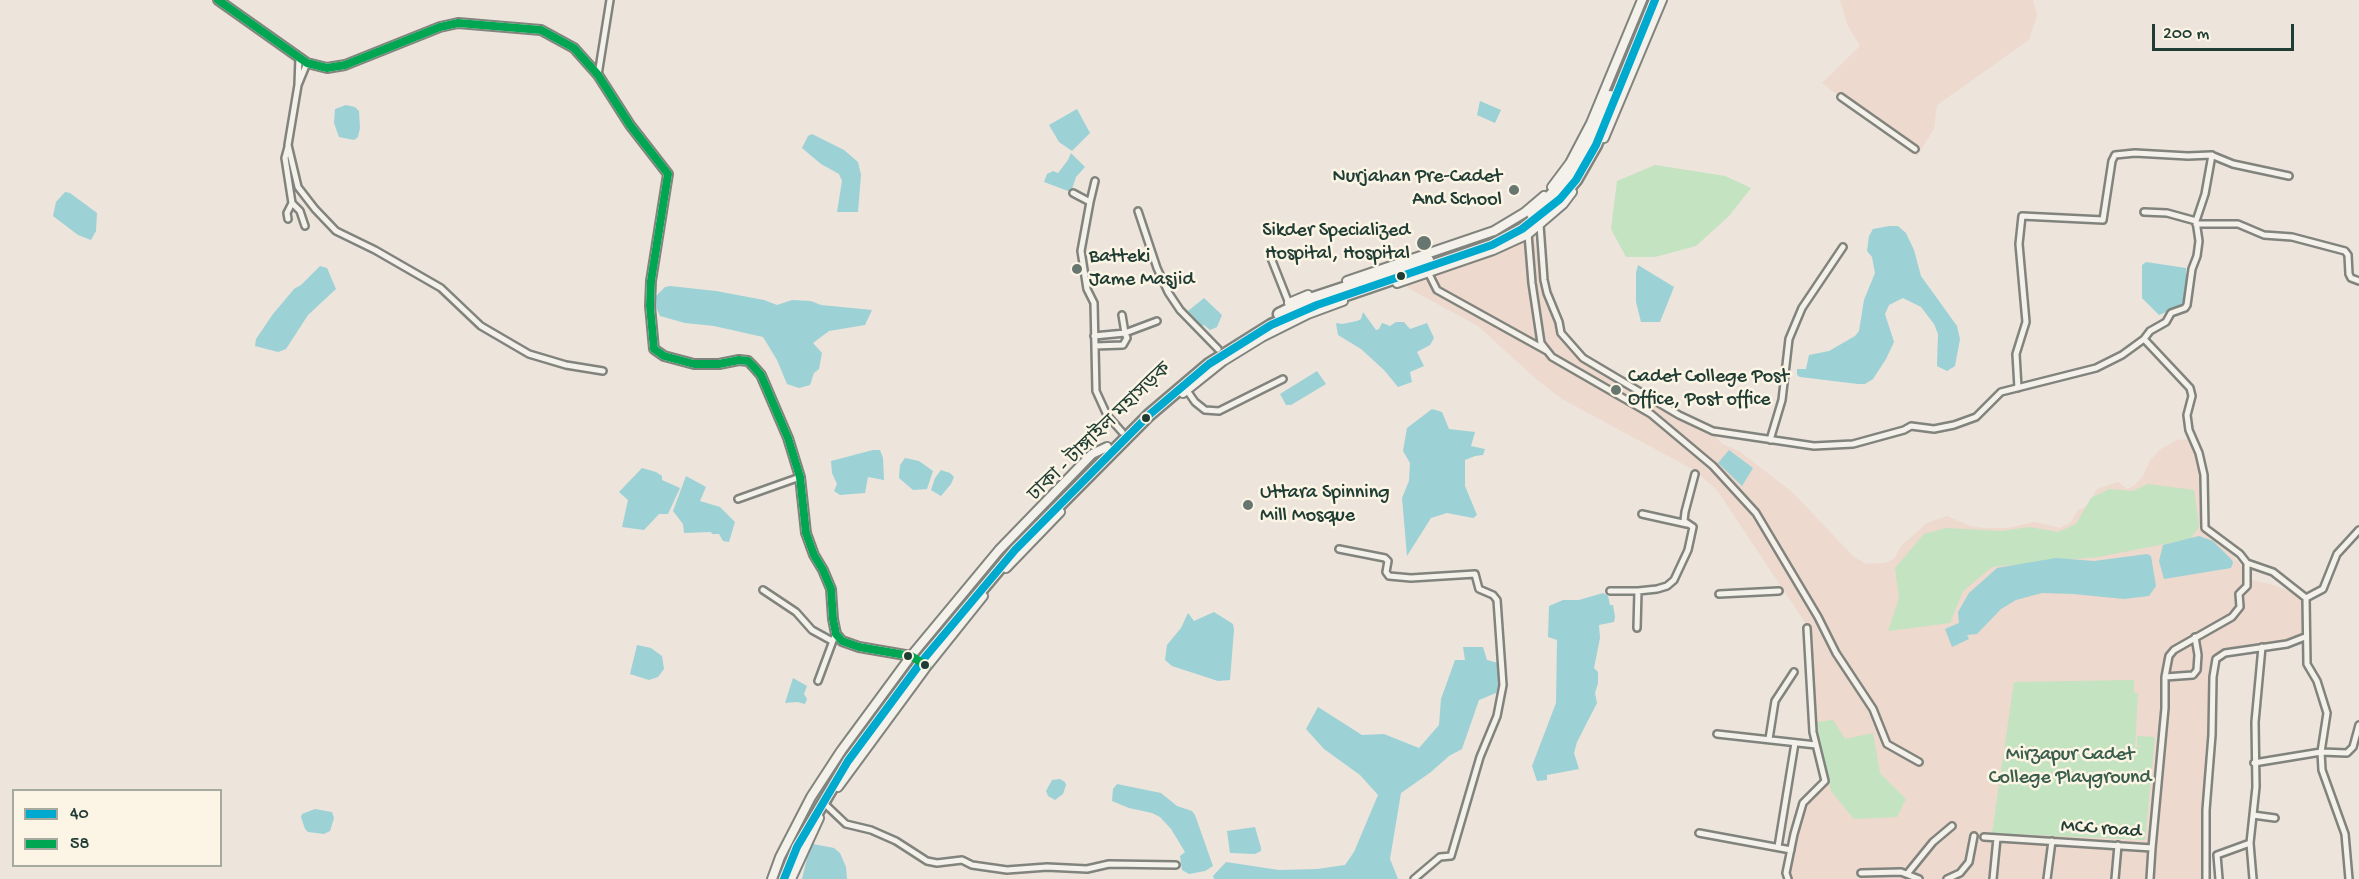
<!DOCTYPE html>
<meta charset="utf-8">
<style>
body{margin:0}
#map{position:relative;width:2359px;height:879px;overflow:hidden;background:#ede4dc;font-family:"Gochi Hand",sans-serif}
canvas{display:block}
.legend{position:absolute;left:12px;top:789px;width:210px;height:78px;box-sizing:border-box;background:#fcf5e5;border:2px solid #a4ab9e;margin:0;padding:8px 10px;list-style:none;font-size:18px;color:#1f3d34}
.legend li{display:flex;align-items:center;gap:12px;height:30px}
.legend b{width:30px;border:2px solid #a4ab9e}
.scale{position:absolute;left:2152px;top:24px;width:142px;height:27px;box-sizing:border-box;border:3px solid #1f3d34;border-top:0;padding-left:8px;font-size:18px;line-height:21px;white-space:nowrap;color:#1f3d34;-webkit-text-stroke:4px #fcf5e5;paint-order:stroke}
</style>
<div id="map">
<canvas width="2359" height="879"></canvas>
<ul class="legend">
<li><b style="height:8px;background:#00a9ce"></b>40</li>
<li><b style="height:8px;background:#00a651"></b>58</li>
</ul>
<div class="scale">200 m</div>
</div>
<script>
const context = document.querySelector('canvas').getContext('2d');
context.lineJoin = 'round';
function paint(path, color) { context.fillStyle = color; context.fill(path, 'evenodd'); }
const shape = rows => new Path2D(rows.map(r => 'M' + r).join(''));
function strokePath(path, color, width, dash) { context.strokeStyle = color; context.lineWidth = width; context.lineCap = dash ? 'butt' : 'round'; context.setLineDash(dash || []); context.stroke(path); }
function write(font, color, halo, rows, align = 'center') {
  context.font = font + ' "Gochi Hand","Noto Sans Bengali",sans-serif'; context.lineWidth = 5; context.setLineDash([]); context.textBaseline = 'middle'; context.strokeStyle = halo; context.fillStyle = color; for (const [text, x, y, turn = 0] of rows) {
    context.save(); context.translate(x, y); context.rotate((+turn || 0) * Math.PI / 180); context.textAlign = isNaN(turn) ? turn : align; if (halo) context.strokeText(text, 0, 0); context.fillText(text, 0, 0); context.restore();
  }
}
paint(shape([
 [1840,0,2033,0,2037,15,2029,40,1937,105,1934,129,1917,156,1822,83,1860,46,1847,24],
 [1534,237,1543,283,1564,340,1575,353,1582,359,1712,432,1722,444,1739,451,1792,492,1853,556,1866,564,1885,563,1894,559,1902,545,1927,523,1947,516,1970,526,1984,528,2007,528,2035,522,2060,528,2071,522,2077,511,2087,506,2097,489,2118,482,2127,489,2134,486,2143,476,2150,460,2161,449,2177,440,2191,439,2198,453,2202,475,2204,527,2234,557,2243,568,2247,579,2274,585,2305,598,2304,637,2287,642,2237,650,2215,659,2204,879,1788,879,1787,873,1795,834,1804,804,1826,780,1814,733,1808,627,1717,490,1694,470,1562,399,1535,378,1478,326,1408,288,1406,283,1522,241,1528,242]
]), '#edd9cd');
paint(shape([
 [1655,165,1725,176,1751,188,1729,216,1696,246,1655,257,1626,257,1611,229,1617,181],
 [2148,484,2194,490,2199,527,2190,539,2098,557,1992,567,1963,591,1950,623,1888,631,1899,598,1895,568,1924,534,1946,528,2002,531,2029,527,2058,532,2076,524,2091,498,2109,489,2133,491],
 [2134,680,2134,693,2138,693,2135,747,2145,747,2137,746,2137,736,2155,737,2145,840,1992,833,2014,682],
 [1833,720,1845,739,1873,733,1880,773,1906,799,1897,817,1854,819,1831,791,1816,722]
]), '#c3e3c1');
paint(shape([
 [1480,101,1501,110,1495,123,1477,115],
 [346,105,355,107,359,111,360,128,358,137,354,140,339,137,334,123,335,109],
 [1077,109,1090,133,1072,151,1059,142,1049,125],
 [812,134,844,150,858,162,861,175,858,212,837,212,842,181,839,174,821,164,802,148,808,136],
 [1071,153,1085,167,1076,177,1071,192,1044,182,1047,174,1053,171,1058,173,1068,160],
 [65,192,70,193,97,213,96,231,91,240,78,235,53,216,56,202],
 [1889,226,1898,226,1906,233,1914,250,1921,276,1957,326,1960,339,1955,366,1947,371,1937,366,1938,334,1934,324,1921,307,1903,298,1889,305,1885,314,1894,342,1886,359,1873,379,1865,384,1858,384,1800,377,1797,375,1797,369,1806,369,1809,355,1829,351,1855,336,1859,331,1864,300,1875,273,1872,257,1867,251,1869,236,1873,229],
 [2146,262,2186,268,2186,284,2183,305,2159,315,2142,298,2142,265],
 [1638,265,1674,287,1660,322,1641,322,1636,302,1636,273],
 [320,266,327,268,336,289,308,315,286,349,278,352,255,346,256,339,273,314,294,289,301,285],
 [670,286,716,291,764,300,777,305,792,300,811,301,821,305,872,310,865,325,829,331,813,343,822,353,819,369,814,373,810,385,799,388,787,384,777,360,763,337,714,326,685,323,660,316,654,303,656,296,665,287],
 [1204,298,1222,315,1217,327,1210,330,1204,325,1202,326,1188,311],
 [1363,312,1376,330,1379,329,1382,323,1390,326,1396,322,1404,322,1410,329,1427,323,1434,338,1430,345,1417,352,1424,366,1410,372,1412,382,1398,387,1384,370,1361,349,1338,335,1336,323,1342,324,1357,321,1361,319],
 [1317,371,1326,384,1291,405,1286,405,1280,394],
 [1432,409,1442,412,1449,429,1475,432,1471,446,1485,449,1483,455,1475,456,1465,460,1465,486,1477,515,1473,518,1447,513,1431,518,1407,556,1402,498,1409,481,1410,463,1403,451,1407,428],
 [873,450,880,450,883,458,884,480,868,477,865,493,840,495,834,491,837,484,832,473,831,461],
 [1729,450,1753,468,1742,486,1718,463],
 [905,458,919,461,933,471,927,489,913,490,899,478,900,465],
 [642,468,656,472,662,476,662,480,680,488,668,514,659,514,644,530,622,527,628,500,619,492],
 [941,470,950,473,954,477,951,484,941,496,931,490,935,478],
 [686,476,706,487,700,501,720,507,735,522,729,542,723,541,719,534,712,534,711,532,684,533,683,524,673,511],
 [2199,536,2213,541,2232,560,2233,563,2231,568,2164,579,2159,561,2163,545],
 [2147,554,2151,556,2156,586,2149,596,2124,599,2073,594,2042,593,2016,600,2001,609,1977,634,1967,635,1969,639,1952,647,1945,629,1959,623,1958,612,1969,593,1997,568,2056,558,2094,561],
 [1603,593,1608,596,1610,605,1613,605,1615,617,1614,622,1599,625,1600,638,1594,668,1598,672,1598,683,1595,693,1597,703,1577,742,1574,753,1579,769,1547,775,1547,780,1537,781,1532,766,1556,703,1557,640,1548,637,1549,606,1563,600,1579,600],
 [1214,612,1233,624,1234,630,1230,680,1218,681,1172,666,1165,660,1167,645,1181,628,1188,613,1194,621],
 [637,645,651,648,662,656,664,669,658,677,649,680,630,674],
 [1463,647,1483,647,1487,660,1498,663,1501,676,1496,693,1479,700,1462,749,1449,756,1431,772,1401,793,1390,859,1398,879,1214,879,1213,876,1226,862,1279,870,1317,869,1345,865,1354,852,1378,795,1360,775,1324,749,1306,729,1318,707,1362,735,1384,734,1419,748,1439,725,1441,699,1455,660,1465,660],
 [793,678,807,686,804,694,807,699,805,704,797,702,785,703],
 [1060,779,1065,782,1066,785,1063,794,1055,800,1048,796,1046,791,1052,780],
 [1117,784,1161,793,1177,806,1192,811,1195,815,1213,866,1205,871,1189,874,1182,870,1180,856,1185,852,1171,829,1160,817,1152,813,1129,808,1112,801,1113,789],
 [315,809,332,812,334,818,330,831,324,834,308,832,305,829,301,817,302,814],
 [1255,827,1261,848,1261,851,1255,854,1230,853,1227,831],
 [813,844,834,848,840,853,846,867,847,879,802,879,809,850]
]), '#9cd1d6');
const street = shape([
 [307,63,298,85,288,145,298,187,315,209,336,231,375,250,441,288,481,326,529,354,566,365,603,371],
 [598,75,610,0],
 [298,84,299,58],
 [1841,97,1915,149],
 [288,147,285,158,292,203,300,211,305,226],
 [1073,193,1090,202,1095,181],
 [1090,202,1081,251,1087,289,1094,303,1096,391,1107,415,1122,432],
 [1138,211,1157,268,1168,292,1180,310,1218,349],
 [2144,212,2167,213,2196,221],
 [288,219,287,213,292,203],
 [2196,224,2238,224,2264,235,2292,237,2345,251,2348,255,2349,274,2351,278,2359,281],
 [1540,225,1544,280,1547,293,1559,322,1561,333,1583,358,1679,415,1713,431,1814,446,1853,444,1904,430,1911,426,1934,429,1954,425,1976,417,2001,392,2096,368,2122,355,2144,339,2150,331,2166,322,2171,313,2185,308,2187,305,2192,269,2197,256,2199,241,2196,221,2205,194,2212,155],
 [1528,234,1532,283,1541,343,1552,357,1651,414,1713,466,1756,513,1818,617,1836,653,1873,709,1887,744,1919,762],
 [1271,258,1290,306],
 [1428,272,1437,290,1547,351],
 [1122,315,1125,333,1157,321],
 [1094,336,1125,333,1127,338,1123,345,1095,346],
 [2018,388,2016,354,2026,322,2019,244,2022,216,2103,220,2112,161,2115,155,2135,153,2188,156,2211,155,2233,164,2289,176],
 [1186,389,1195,402,1205,410,1219,411,1283,379],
 [1770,440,1782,400,1789,339,1802,308,1843,247],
 [738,499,800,477],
 [1642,514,1687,524],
 [1339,549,1385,558,1388,561,1386,572,1389,576,1411,578,1475,574,1479,589,1493,595,1497,600,1503,685,1497,716,1480,757,1451,856,1440,857,1414,879],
 [2247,563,2273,572,2306,598,2307,664,2317,681,2327,713,2321,752,2322,770,2345,834,2349,879],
 [763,590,796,612,812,630,832,641],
 [1610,591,1638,591,1657,589,1667,586,1674,580,1688,550,1693,527,1684,521,1685,512,1695,474],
 [1719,594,1779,591],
 [2306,598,2323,589,2337,554,2359,530],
 [1637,628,1638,591],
 [2165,677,2193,675,2197,670,2198,655,2195,637],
 [818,681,834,638],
 [1717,734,1816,745],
 [1769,739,1775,701,1794,672],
 [2254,763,2321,752,2347,753,2353,747,2359,725],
 [826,805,846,824,871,830,896,841,927,861,937,863,962,860,972,865,1007,870,1047,867,1087,869,1109,864,1176,865],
 [2253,815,2275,818],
 [1699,833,1791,850],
 [1984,837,2152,848,2165,708,2165,677,2169,656,2174,650,2232,617,2240,607,2239,594,2247,586,2247,563,2240,554,2205,528,2204,475,2199,453,2189,430,2187,415,2192,396,2190,388,2144,339],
 [1778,847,1795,743],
 [1861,873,1901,872,1919,879],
 [1907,874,1933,842,1952,826],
 [1788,879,1786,873,1794,834,1803,803,1825,781,1813,732,1807,628],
 [1947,879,1960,873,1969,862,1974,836],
 [1993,879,1997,838],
 [2047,879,2052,841],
 [2115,879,2118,845],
 [2150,879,2152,848],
 [2206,879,2206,810,2212,735,2213,677,2216,659,2225,653,2287,644,2305,637],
 [2219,879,2217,855,2250,843],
 [2253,879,2250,843,2256,787,2255,722,2262,647]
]);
const secondary = shape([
 [218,0,307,63,327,68,345,65,440,27,458,23,541,30,574,48,598,75,630,125,668,174,651,281,650,306,654,349,664,356,694,364,719,364,739,360,748,361,753,366,761,375,788,438,800,477,806,533,814,555,823,570,831,589,833,619,836,634,842,641,859,647,911,656],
 [1604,138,1662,0],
 [1552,187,1570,163,1591,123,1642,0],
 [1347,281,1494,231,1524,213,1544,196],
 [1397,283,1493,250,1528,234,1563,204,1572,192],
 [1289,303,1308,295],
 [1183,393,1223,361,1262,337,1308,314,1343,301],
 [1006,568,1060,512],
 [838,787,927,666,983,596],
 [772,879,780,857,811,797,841,751,911,656,999,550,1092,454,1107,447],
 [791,879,819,818]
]);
const highway = shape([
 [1532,214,1567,179,1588,146,1610,96],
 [1279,314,1310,299,1428,260],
 [784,879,797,847,848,761,922,661,1015,550,1149,415,1209,364,1271,325,1317,305,1492,245,1522,229,1560,199,1576,180,1596,145,1655,0]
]);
strokePath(street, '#81837d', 10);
strokePath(secondary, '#81837d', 12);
strokePath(highway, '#81837d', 15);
strokePath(street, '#f4f0ea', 5);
strokePath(secondary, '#f4f0ea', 8);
strokePath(highway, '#f4f0ea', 10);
strokePath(shape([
 [784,879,797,847,848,761,922,661,1015,550,1149,415,1209,364,1271,325,1317,305,1492,245,1522,229,1560,199,1576,180,1596,145,1655,0]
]), '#00a9ce', 8);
strokePath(shape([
 [218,0,307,63,327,68,345,65,440,27,458,23,541,30,574,48,598,75,630,125,668,174,651,281,650,306,654,349,664,356,694,364,719,364,739,360,748,361,753,366,761,375,788,438,800,477,806,533,814,555,823,570,831,589,833,619,836,634,842,641,859,647,911,656,927,666]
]), '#00a651', 8);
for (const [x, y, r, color] of [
 [1514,190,6,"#67776f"],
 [1424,243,8,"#67776f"],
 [1077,269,6,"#67776f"],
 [1401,276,5,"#1f3d34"],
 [1616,390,6,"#67776f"],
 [1146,418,5,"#1f3d34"],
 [1248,505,6,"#67776f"],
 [908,656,5,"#1f3d34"],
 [925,665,5,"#1f3d34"]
]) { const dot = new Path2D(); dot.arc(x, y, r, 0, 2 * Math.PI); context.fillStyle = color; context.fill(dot); strokePath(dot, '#fcf5e5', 2); }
write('20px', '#1f3d34', '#fcf5e5', [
 ["Nurjahan Pre-Cadet",1502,178,"right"],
 ["And School",1502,201,"right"],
 ["Sikder Specialized",1410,232,"right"],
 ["Hospital, Hospital",1410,255,"right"],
 ["Batteki",1089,258],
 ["Jame Masjid",1089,281],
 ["Cadet College Post",1628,378],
 ["Office, Post office",1628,401],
 ["Uttara Spinning",1260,494],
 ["Mill Mosque",1260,517]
], 'left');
write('20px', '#1f3d34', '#fcf5e5', [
 ["ঢাকা - টাঙ্গাইল মহাসড়ক",1101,433,-44],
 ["MCC road",2101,830,4]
]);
write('20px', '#395e4c', '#fcf5e5', [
 ["Mirzapur Cadet",2070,756],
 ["College Playground",2070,779]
]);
</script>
